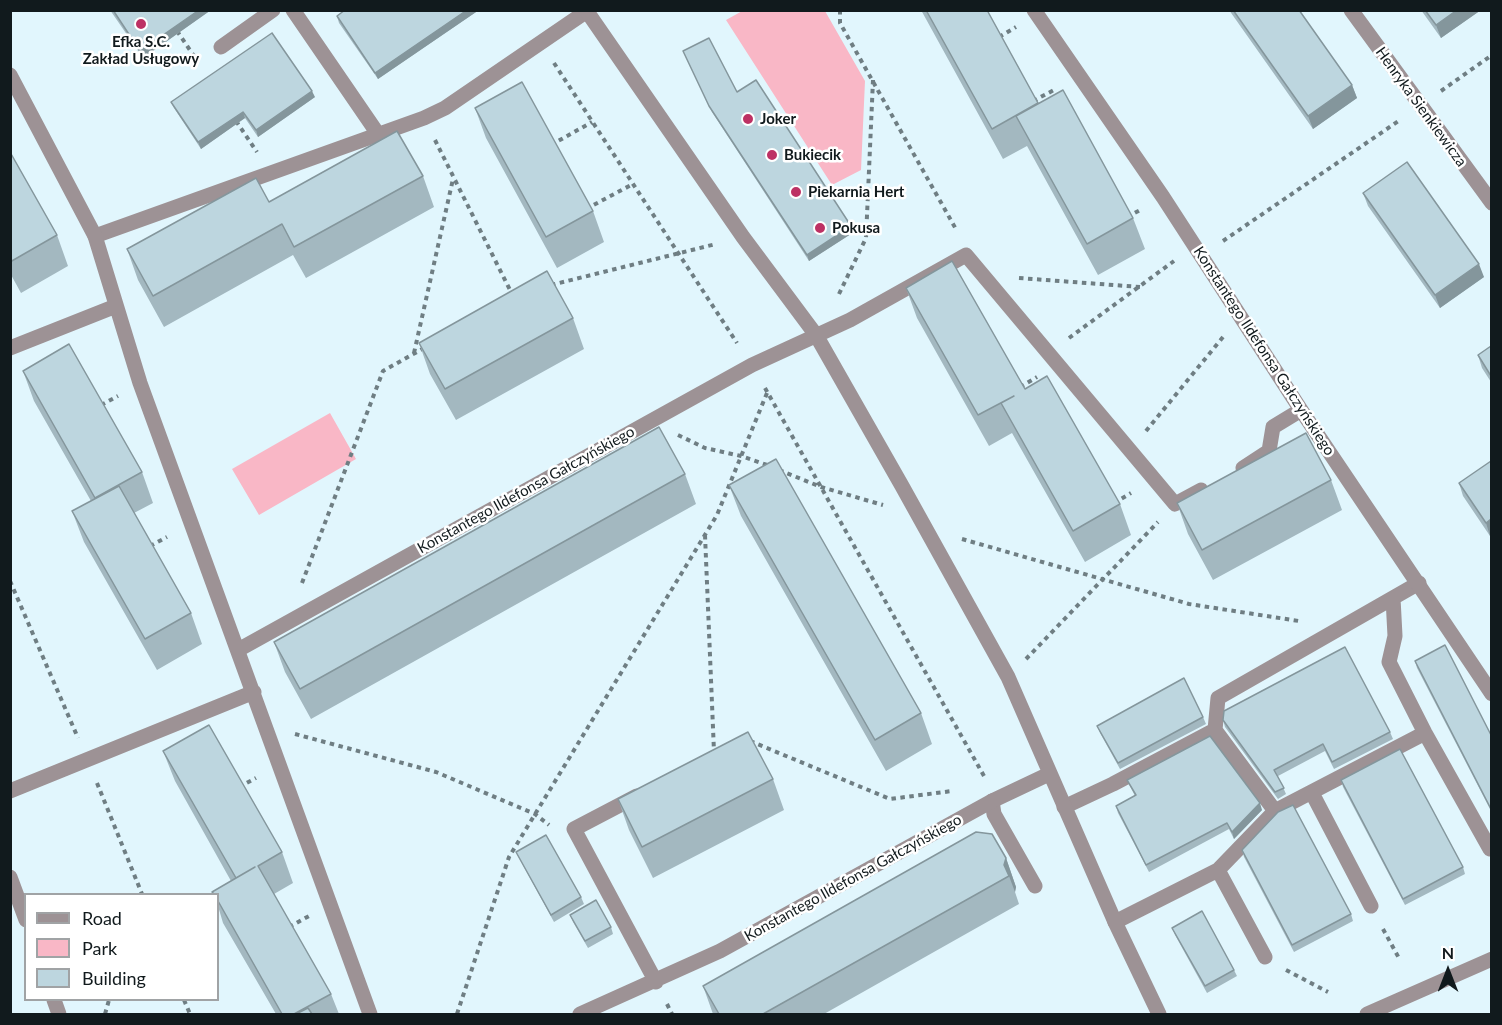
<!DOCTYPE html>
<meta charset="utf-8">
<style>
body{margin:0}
#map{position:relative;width:1502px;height:1025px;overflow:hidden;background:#e1f6fd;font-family:Lato,sans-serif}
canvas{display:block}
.frame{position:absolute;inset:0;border:12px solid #111a1d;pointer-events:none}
.legend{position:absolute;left:24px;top:893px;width:195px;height:108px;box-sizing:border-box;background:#fff;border:2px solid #a0a3a5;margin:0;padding:8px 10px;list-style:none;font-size:18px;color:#111a1d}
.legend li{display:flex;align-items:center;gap:12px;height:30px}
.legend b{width:30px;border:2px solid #a0a3a5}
.north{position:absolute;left:1418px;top:941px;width:60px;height:60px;-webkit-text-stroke:4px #fff;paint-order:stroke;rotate:0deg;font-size:16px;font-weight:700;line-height:24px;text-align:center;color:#111a1d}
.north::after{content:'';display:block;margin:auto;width:21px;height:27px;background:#111a1d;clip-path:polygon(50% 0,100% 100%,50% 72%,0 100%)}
</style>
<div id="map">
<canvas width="1502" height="1025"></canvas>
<div class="frame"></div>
<ul class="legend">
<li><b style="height:8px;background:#9d9295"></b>Road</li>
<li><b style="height:16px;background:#f9b7c6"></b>Park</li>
<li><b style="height:16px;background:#bdd6df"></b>Building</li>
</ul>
<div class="north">N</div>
</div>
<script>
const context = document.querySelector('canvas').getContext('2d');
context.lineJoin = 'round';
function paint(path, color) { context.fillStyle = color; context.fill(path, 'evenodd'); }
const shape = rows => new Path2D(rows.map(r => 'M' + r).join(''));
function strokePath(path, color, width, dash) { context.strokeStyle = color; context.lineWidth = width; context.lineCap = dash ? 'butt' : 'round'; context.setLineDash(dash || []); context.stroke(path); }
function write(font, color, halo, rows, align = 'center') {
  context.font = font + ' Lato,sans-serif'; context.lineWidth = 5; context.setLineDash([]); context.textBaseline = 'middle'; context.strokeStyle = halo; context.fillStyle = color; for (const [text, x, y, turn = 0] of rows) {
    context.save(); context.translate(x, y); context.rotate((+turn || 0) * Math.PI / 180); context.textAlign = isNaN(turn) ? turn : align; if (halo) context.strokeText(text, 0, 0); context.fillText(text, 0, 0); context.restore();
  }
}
paint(shape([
 [744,10,825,11,865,81,861,170,832,185,726,20],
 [330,413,356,459,259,515,232,469]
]), '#f9b7c6');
strokePath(shape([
 [840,10,840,23,957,231],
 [177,31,196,59],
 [999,37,1016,27],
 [554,63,737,343],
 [1441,91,1492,55],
 [1033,101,1056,89],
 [236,121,257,152],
 [435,140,512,294],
 [551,145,592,122],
 [586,209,633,184],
 [1127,217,1142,209],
 [1223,241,1400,120],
 [1019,278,1140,287],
 [551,285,716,244],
 [839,294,866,238,873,80],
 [1069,338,1174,261],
 [414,353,453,179],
 [1020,387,1037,377],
 [765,388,984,776],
 [101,405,118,396],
 [1146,431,1223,337],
 [678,435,705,448,741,456,770,466],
 [779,470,821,487,883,505],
 [1114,503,1131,493],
 [705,535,714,752],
 [962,539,1189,604,1299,621],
 [150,546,167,537],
 [10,581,78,738],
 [302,583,383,371,424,348],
 [1026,659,1158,522],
 [295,734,436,772,535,814,549,825],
 [750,741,890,799,952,791],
 [97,783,142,894],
 [239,787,256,778],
 [289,927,309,916],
 [1383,929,1400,960],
 [1286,970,1328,992],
 [184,1000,190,1014],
 [667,1004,672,1014],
 [105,1014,109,1000],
 [457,1014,509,857,717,515,767,393]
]), '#6f7e83', 4, [4.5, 4.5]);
strokePath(shape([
 [293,10,378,134],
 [221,47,273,10],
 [95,236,424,118,445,108,587,11],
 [1393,598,1395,636,1389,662,1425,733,1490,849],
 [1215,730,1275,811,1425,733],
 [1312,793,1371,906],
 [992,801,994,814,1035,886],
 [1064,807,1113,784,1215,730,1218,698,1419,583],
 [1218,870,1275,811],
 [1115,922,1218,870,1265,957]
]), '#9d9295', 15);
strokePath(shape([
 [586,10,743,237,816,335,902,486,1008,677,1115,922,1159,1014],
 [1034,10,1163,197,1301,410,1492,694],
 [1351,10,1492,203],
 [10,75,95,236,140,383,370,1014],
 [10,348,116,306],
 [1243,468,1269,451,1273,427,1301,410],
 [238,650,752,365,850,320,966,255,1175,504,1201,490],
 [10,791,254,692],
 [637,796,574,829,656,982],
 [580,1014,720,951,992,801,1049,774]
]), '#9d9295', 15);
strokePath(shape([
 [10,877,26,920],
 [54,1000,59,1014],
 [1367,1014,1492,959]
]), '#9d9295', 15);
paint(shape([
 [110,10,211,10,143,58],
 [479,10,378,79,339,23,337,16],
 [921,10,987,10,1038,103,1133,218,1145,249,1098,275,1027,146,1003,159],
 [1229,10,1299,10,1352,85,1357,98,1313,129],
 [1421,10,1481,10,1441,38],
 [683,51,737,92,851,226,854,232,809,261,712,112],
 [315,97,258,137,245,118,201,149,174,108,171,102],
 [475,108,593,211,604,242,557,268,486,138],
 [10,152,57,235,68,266,21,293,10,273],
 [423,176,434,207,306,278,293,255,164,327,138,280,127,249,269,202],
 [1363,193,1484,277,1440,308,1368,206],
 [906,288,1025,389,1120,504,1131,535,1085,562,1012,433,989,446,917,318],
 [573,318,584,349,456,420,430,374,419,343],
 [1491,346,1491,382,1482,368,1478,355],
 [23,371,142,472,153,503,134,513,191,613,202,644,157,670,84,542,72,511,91,501,34,401],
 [1491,461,1490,536,1463,496,1459,483],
 [685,474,696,504,311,719,285,672,274,642],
 [1331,480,1342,510,1213,580,1188,534,1177,503],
 [729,485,921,713,932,744,886,771,741,516],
 [1415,661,1491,735,1491,811,1417,668],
 [1203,717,1206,724,1120,769,1100,733,1097,726],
 [1223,720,1390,732,1393,739,1334,769,1325,751,1278,776,1286,794,1278,799,1225,727],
 [163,751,282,852,293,883,274,894,331,994,339,1014,276,1014,223,923,218,906,218,894,231,881,175,781],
 [773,779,784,810,653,878,629,830,618,799],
 [1127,780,1262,810,1234,839,1229,829,1149,872,1118,813,1116,806,1135,796],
 [1341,780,1463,867,1465,874,1405,905,1343,787],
 [1242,850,1351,914,1353,921,1294,952,1244,857],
 [516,852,581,897,584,904,554,922,519,858],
 [1006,858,1016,887,1015,892,1019,904,824,1014,713,1014,703,986],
 [570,915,611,927,613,934,588,948,573,922],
 [1172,928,1234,970,1237,976,1207,993,1175,935]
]), '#a3b8c0');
paint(shape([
 [199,10,211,10,143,58,140,51],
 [467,10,479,10,378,79,375,73],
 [1457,10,1481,10,1441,38,1436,25],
 [1352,85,1357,98,1313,129,1308,116],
 [312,91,315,97,258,137,256,130],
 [243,112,245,118,201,149,198,142],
 [851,226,854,232,809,261,807,255],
 [1479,264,1484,277,1440,308,1435,295],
 [1491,519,1491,536,1490,536,1486,523],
 [1260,803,1262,810,1234,839,1232,832],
 [1006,858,1016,887,1015,892,1009,876,1004,865]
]), '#84969c');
const building = shape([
 [113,10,199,10,140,51,113,10],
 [345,10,467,10,375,73,337,16,345,10],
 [926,10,987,10,1038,103,992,129,926,10],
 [1233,10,1299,10,1352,85,1308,116,1233,10],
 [1425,10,1457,10,1436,25,1425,10],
 [272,33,312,91,256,130,243,112,198,142,171,102,272,33],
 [709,38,737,92,756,80,851,226,807,255,709,106,683,51,709,38],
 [522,82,593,211,546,237,475,108,522,82],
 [1063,90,1133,218,1087,244,1016,116,1063,90],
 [397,131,423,176,294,247,282,224,153,296,127,249,256,178,269,202,397,131],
 [10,152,57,235,10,262,10,152],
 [1407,162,1479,264,1435,295,1363,193,1407,162],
 [952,261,1025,389,1047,376,1120,504,1073,531,1001,403,1014,396,978,415,906,288,952,261],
 [547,271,573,318,445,389,419,343,547,271],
 [69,344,142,472,95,498,23,371,69,344],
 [1491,346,1491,376,1478,355,1491,346],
 [659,427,685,474,300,689,274,642,659,427],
 [1306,433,1331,480,1202,550,1177,503,1306,433],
 [776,459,921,713,875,740,729,485,776,459],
 [1491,461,1491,519,1486,523,1459,483,1491,461],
 [119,486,191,613,145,639,72,511,119,486],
 [1445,645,1491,735,1491,809,1415,661,1445,645],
 [1345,647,1390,732,1332,762,1323,744,1274,770,1284,788,1275,792,1223,720,1224,711,1345,647],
 [1184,678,1203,717,1118,763,1097,726,1184,678],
 [209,725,282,852,258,866,331,994,294,1014,282,1014,218,901,218,894,214,894,212,892,255,867,236,878,163,751,209,725],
 [748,732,773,779,642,847,618,799,748,732],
 [1210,736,1260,803,1232,832,1227,823,1146,865,1116,806,1136,795,1127,780,1210,736],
 [1400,749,1463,867,1403,899,1341,780,1400,749],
 [1293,805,1351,914,1292,945,1242,850,1278,812,1293,805],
 [976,832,992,834,1006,858,1004,865,1009,876,763,1014,719,1014,703,986,976,832],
 [546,835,581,897,551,915,516,852,546,835],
 [596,900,611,927,585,941,570,915,596,900],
 [1202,911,1234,970,1205,986,1172,928,1202,911],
 [308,1008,312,1014,296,1014,308,1008]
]);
paint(building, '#bdd6df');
strokePath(building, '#84969c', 1.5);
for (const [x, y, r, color] of [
 [141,24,6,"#bd3164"],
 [748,119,6,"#bd3164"],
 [772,155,6,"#bd3164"],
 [796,192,6,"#bd3164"],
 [820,228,6,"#bd3164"]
]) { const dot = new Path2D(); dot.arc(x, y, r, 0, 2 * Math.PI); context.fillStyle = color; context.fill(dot); strokePath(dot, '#fff', 2); }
write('bold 15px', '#111a1d', '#fff', [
 ["Efka S.C.",141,42,"center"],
 ["Zakład Usługowy",141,59,"center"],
 ["Joker",760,119],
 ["Bukiecik",784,155],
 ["Piekarnia Hert",808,192],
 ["Pokusa",832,228]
], 'left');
write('15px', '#111a1d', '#fff', [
 ["Henryka Sienkiewicza",1421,107,54],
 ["Konstantego Ildefonsa Gałczyńskiego",1264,351,57],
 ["Konstantego Ildefonsa Gałczyńskiego",526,490,-29],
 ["Konstantego Ildefonsa Gałczyńskiego",853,878,-29]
]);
</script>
